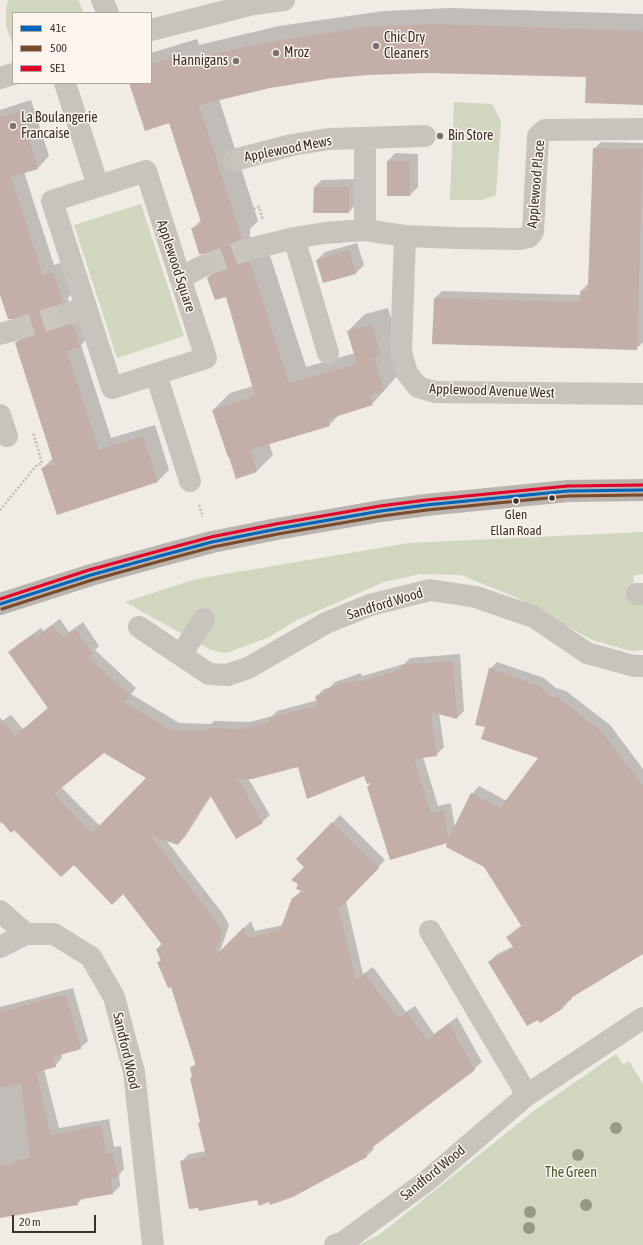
<!DOCTYPE html>
<style>
body{margin:0}
#map{position:relative;width:643px;height:1245px;overflow:hidden;background:#f0ebe5;font-family:"Asap Condensed",sans-serif}
canvas{display:block}
.legend{position:absolute;left:12px;top:12px;width:140px;height:72px;box-sizing:border-box;background:#fbf5ee;border:1px solid #aea6a0;margin:0;padding:5px 7px;list-style:none;font-size:12px;color:#3b302b}
.legend li{display:flex;align-items:center;gap:8px;height:20px}
.legend b{width:20px;border:1px solid #aea6a0}
.scale{position:absolute;left:12px;top:1215px;width:84px;height:18px;box-sizing:border-box;border:2px solid #3b302b;border-top:0;padding-left:5px;font-size:12px;line-height:14px;white-space:nowrap;color:#3b302b;-webkit-text-stroke:3px #fbf5ee;paint-order:stroke}
</style>
<div id="map">
<canvas width="643" height="1245"></canvas>
<ul class="legend">
<li><b style="height:5px;background:#0065bd"></b>41c</li>
<li><b style="height:5px;background:#7a4b2a"></b>500</li>
<li><b style="height:5px;background:#e4002b"></b>SE1</li>
</ul>
<div class="scale">20 m</div>
</div>
<script>
const context = document.querySelector('canvas').getContext('2d');
context.lineJoin = 'round';
function paint(path, color) { context.fillStyle = color; context.fill(path, 'evenodd'); }
const shape = rows => new Path2D(rows.map(r => 'M' + r).join(''));
function strokePath(path, color, width, dash) { context.strokeStyle = color; context.lineWidth = width; context.lineCap = dash ? 'butt' : 'round'; context.setLineDash(dash || []); context.stroke(path); }
function write(font, color, halo, rows, align = 'center') {
  context.font = font + ' "Asap Condensed",sans-serif'; context.lineWidth = 3; context.setLineDash([]); context.textBaseline = 'middle'; context.strokeStyle = halo; context.fillStyle = color; for (const [text, x, y, turn = 0] of rows) {
    context.save(); context.translate(x, y); context.rotate((+turn || 0) * Math.PI / 180); context.textAlign = isNaN(turn) ? turn : align; if (halo) context.strokeText(text, 0, 0); context.fillText(text, 0, 0); context.restore();
  }
}
paint(shape([
 [8,0,78,0,84,13,13,13,13,45,6,26,6,9],
 [454,102,492,104,501,121,496,195,482,200,450,200],
 [141,204,184,336,117,358,74,225],
 [643,532,643,574,633,576,635,600,643,601,643,650,631,651,592,640,517,598,461,575,420,574,384,582,297,620,267,638,226,653,211,650,125,602,196,579,409,543],
 [616,1054,623,1064,629,1061,643,1084,643,1245,358,1245,379,1235,535,1110]
]), '#d1d6bf');
paint(shape([
 [451,8,643,14,643,104,587,76,427,72,369,74,333,77,270,87,219,99,258,221,250,229,250,236,254,242,267,246,306,367,355,353,348,331,365,314,388,308,397,339,400,373,372,404,339,415,329,425,269,443,273,455,257,471,213,410,230,393,253,386,227,295,215,271,215,260,192,229,202,219,170,122,130,83,151,83,151,53,197,39,199,45,279,26,384,11],
 [31,100,49,156,38,168,24,172,54,265,65,261,74,290,68,298,69,306,91,334,81,345,111,438,155,425,169,470,157,482,43,468,53,458,23,336,24,327,0,291,0,110],
 [601,142,643,143,643,342,636,349,435,298,442,291,581,295,581,291,588,284,594,149],
 [395,153,418,154,418,187,410,195,388,195,388,161],
 [356,179,356,204,349,212,314,187,322,180],
 [357,243,364,265,356,273,324,282,317,260,325,252],
 [60,619,69,632,83,622,99,646,95,650,136,688,131,694,179,723,211,724,214,721,250,722,272,716,277,711,318,700,316,697,324,689,329,688,335,682,361,673,362,676,404,664,410,658,460,654,464,711,457,718,439,713,444,747,436,755,423,757,438,806,451,803,455,828,472,794,479,786,507,801,540,757,486,727,490,669,497,662,544,678,556,688,566,691,610,725,643,769,643,953,575,995,568,1000,569,1001,562,1009,489,962,496,955,513,946,508,937,515,930,522,925,485,866,449,841,375,781,365,775,299,766,248,778,270,815,262,822,211,796,185,837,178,844,166,840,223,914,229,925,220,952,251,921,255,931,283,925,293,898,302,890,306,867,297,859,340,815,385,860,346,901,363,974,373,967,406,1012,415,1006,434,1034,457,1017,482,1062,474,1069,372,1146,374,1149,366,1157,269,1201,258,1199,181,1162,189,1154,206,1151,201,1121,191,1078,193,1076,191,1068,196,1063,172,985,159,962,161,960,157,949,162,943,123,893,3,821,0,824,0,719,2,721,11,715,23,729,48,708,10,652,17,645,41,628,43,631],
 [104,752,148,778,100,826,61,787],
 [73,988,88,1041,80,1048,61,1054,62,1058,55,1066,44,1069,59,1128,109,1119,114,1147,121,1146,124,1169,119,1175,120,1186,113,1193,83,1198,77,1204,0,1217,0,1007]
]), '#0003');
paint(shape([
 [433,24,643,31,643,105,585,103,586,77,427,73,369,75,333,78,270,88,199,105,242,238,237,241,234,246,234,253,237,259,242,262,250,262,289,383,357,364,347,331,372,324,381,356,362,362,375,359,384,391,370,395,373,405,328,419,330,426,250,450,257,472,236,479,229,457,228,457,212,410,255,396,226,297,215,300,207,278,214,272,215,267,214,261,209,255,204,254,199,254,191,228,202,225,169,123,145,131,129,83,151,83,151,64,180,55,182,61,262,43,367,27],
 [20,111,38,169,11,177,43,276,53,272,63,303,59,305,57,310,57,318,61,323,66,325,73,325,80,347,67,351,99,450,143,436,158,482,57,515,41,468,54,464,15,343,20,339,23,335,23,328,19,322,14,319,8,319,0,295,0,117],
 [593,148,643,149,637,350,432,344,434,298,580,302,580,291,588,291],
 [387,161,410,161,410,196,387,196],
 [314,187,349,187,349,213,313,213],
 [349,250,356,274,323,283,316,260],
 [53,626,62,638,75,629,93,654,88,657,130,696,124,702,171,730,206,731,206,728,242,729,270,722,269,718,318,705,315,696,327,692,326,689,354,680,355,683,401,669,401,665,453,661,457,719,431,712,437,756,414,759,431,813,444,810,448,839,471,793,500,808,538,758,481,739,485,727,475,725,489,668,537,685,549,695,559,698,602,732,643,786,643,954,571,998,572,999,561,1006,562,1009,540,1023,538,1020,527,1026,488,962,514,948,506,937,522,927,484,867,446,847,447,843,390,860,367,787,371,783,367,784,364,776,307,799,298,767,252,779,238,779,263,823,236,839,210,795,178,845,150,835,216,921,222,933,215,956,244,927,248,938,280,930,292,898,305,892,296,889,298,884,291,880,304,867,296,859,332,822,379,868,339,909,356,980,365,974,398,1018,407,1012,427,1040,449,1024,475,1070,365,1153,367,1157,293,1197,270,1205,269,1202,259,1206,257,1200,199,1211,198,1208,189,1209,180,1161,206,1156,198,1123,200,1122,190,1078,192,1077,190,1067,196,1066,171,987,168,988,157,962,161,961,156,949,163,946,123,894,112,905,74,865,61,877,14,830,11,833,0,820,0,718,15,736,48,708,8,652,33,635,35,638],
 [104,753,146,778,92,833,54,794],
 [66,994,81,1049,53,1057,56,1067,36,1072,51,1135,101,1125,106,1154,113,1153,118,1177,111,1179,113,1194,77,1200,78,1205,0,1218,0,1165,16,1163,15,1160,30,1158,21,1083,0,1088,0,1012]
]), '#c3afa7');
strokePath(shape([
 [203,266,246,250],
 [11,331,69,313]
]), '#ccc6c0', 22, [22, 11]);
strokePath(shape([
 [240,184,247,212,259,207,263,220],
 [199,505,203,517],
 [0,510,36,466,42,463,33,432]
]), '#c2bbb6', 2.5, [2, 2]);
strokePath(shape([
 [102,0,108,13],
 [151,30,253,4,284,0],
 [0,78,13,74],
 [65,83,98,186],
 [234,160,292,145,329,139,425,136],
 [146,171,206,358,112,388,52,201,146,171],
 [365,230,365,138],
 [405,236,401,352,407,373,418,387,435,392,643,394],
 [294,238,328,353],
 [246,250,294,238,325,233,365,230,405,236,456,238,519,239,529,237,533,232,538,136,545,130,643,129],
 [180,278,203,266],
 [69,313,86,307],
 [0,334,11,331],
 [156,374,190,481],
 [0,415,7,436],
 [637,594,643,594],
 [139,627,209,674,227,675,248,668,326,623,370,605,430,590,476,597,534,617,587,653,634,666,643,666],
 [181,655,204,619],
 [0,911,26,934,54,934,91,957,114,997,134,1072,153,1245],
 [430,931,527,1095],
 [0,947,26,934],
 [335,1245,342,1243,428,1180,527,1095,643,1018]
]), '#c9c3be', 22);
strokePath(shape([
 [0,604,91,575,156,557,212,542,277,529,381,511,426,505,568,491,643,490]
]), '#bab3ae', 22);
strokePath(shape([
 [0,604,91,575,156,557,212,542,277,529,381,511,426,505,568,491,643,490]
]), '#0065bd', 3);
strokePath(shape([
 [2,609,92,580,157,562,213,547,278,534,382,516,427,510,568,496,643,495]
]), '#7a4b2a', 3);
strokePath(shape([
 [0,599,89,570,155,552,211,537,276,524,380,506,426,500,568,486,643,485]
]), '#e4002b', 3);
context.fillStyle = '#959b80';
for (const [x, y] of [
 [616,1128],
 [578,1155],
 [586,1205],
 [530,1212],
 [529,1228]
]) { context.beginPath(); context.arc(x, y, 6, 0, 2 * Math.PI); context.fill(); }
for (const [x, y, r, color] of [
 [376,46,4,"#7a716c"],
 [276,53,4,"#7a716c"],
 [236,61,4,"#7a716c"],
 [13,126,4,"#7a716c"],
 [440,136,4,"#7a716c"],
 [552,498,3.5,"#3b302b"],
 [516,501,3.5,"#3b302b"]
]) { const dot = new Path2D(); dot.arc(x, y, r, 0, 2 * Math.PI); context.fillStyle = color; context.fill(dot); strokePath(dot, '#fbf5ee', 1.5); }
write('13px', '#3b302b', '#fbf5ee', [
 ["Glen",516,515],
 ["Ellan Road",516,531]
]);
write('14px', '#3b302b', '#fbf5ee', [
 ["Chic Dry",384,38],
 ["Cleaners",384,54],
 ["Mroz",284,53],
 ["Hannigans",228,61,"right"],
 ["La Boulangerie",21,118],
 ["Francaise",21,134],
 ["Bin Store",448,136]
], 'left');
write('14px', '#3b302b', '#fbf5ee', [
 ["Applewood Mews",288,149,-11],
 ["Applewood Place",536,184,-85],
 ["Applewood Square",176,266,72],
 ["Applewood Avenue West",492,391,2],
 ["Sandford Wood",385,604,-17],
 ["Sandford Wood",126,1051,77],
 ["Sandford Wood",433,1173,-39]
]);
write('14px', '#4a5a2e', '#fbf5ee', [
 ["The Green",571,1173]
]);
</script>
